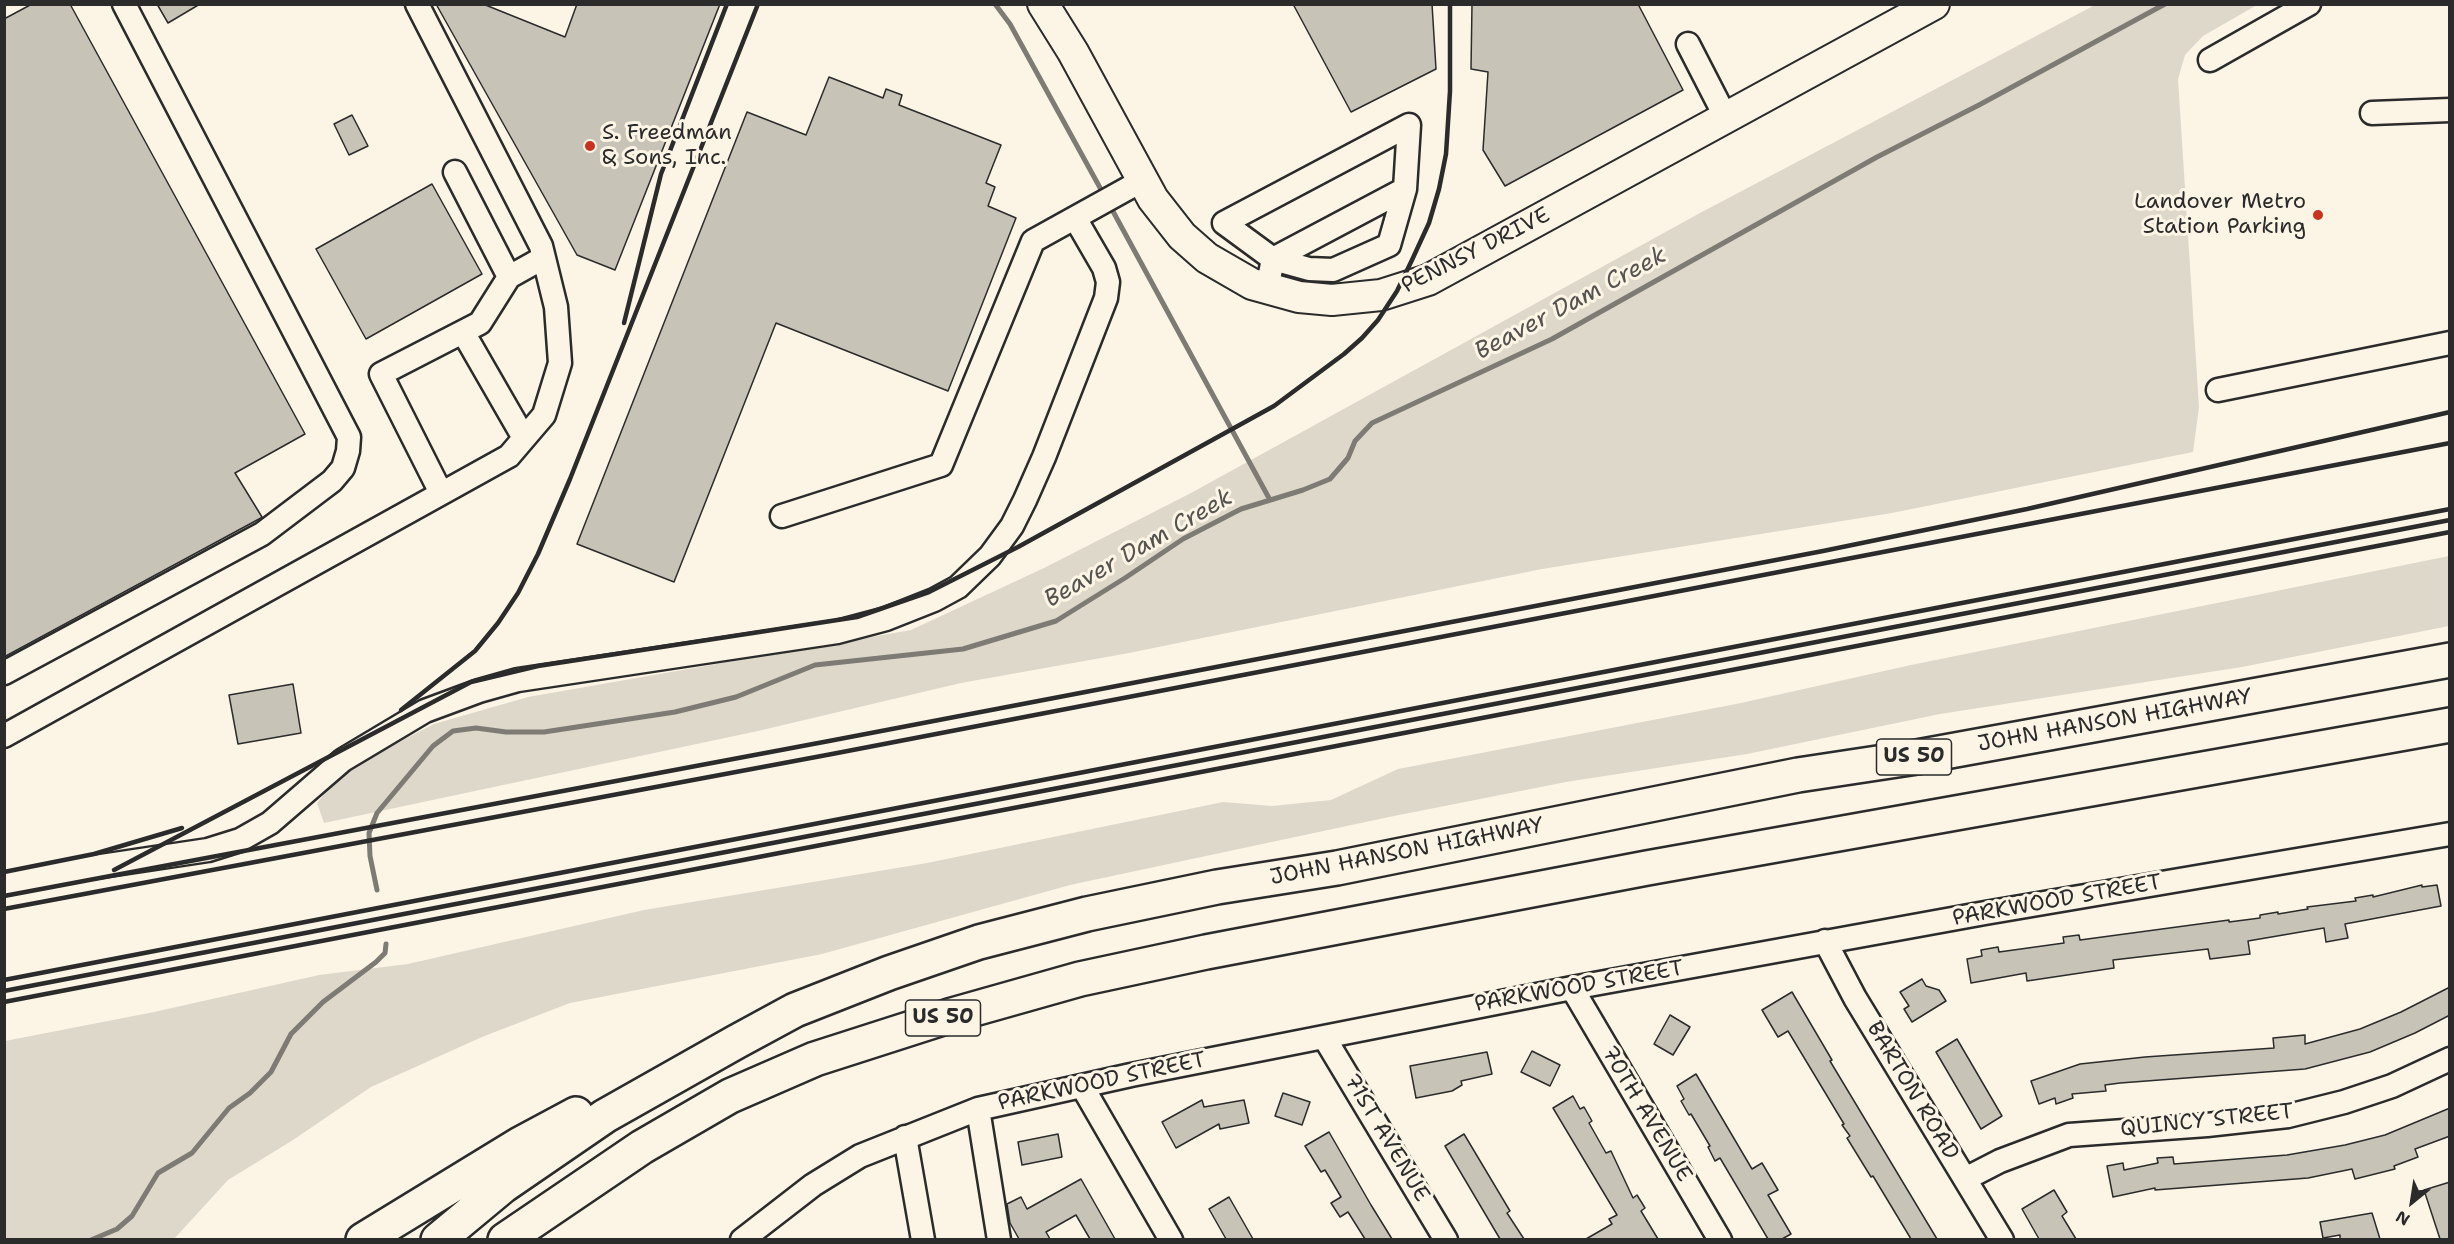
<!DOCTYPE html>
<style>
body{margin:0}
#map{position:relative;width:2454px;height:1244px;overflow:hidden;background:#fcf5e5;font-family:"Shantell Sans",sans-serif}
canvas{display:block}
.frame{position:absolute;inset:0;border:6px solid #2b2b2b;pointer-events:none}
.north{position:absolute;left:2382px;top:1172px;width:60px;height:60px;-webkit-text-stroke:4px #fcf5e5;paint-order:stroke;rotate:210deg;font-size:16px;font-weight:700;line-height:24px;text-align:center;color:#2b2b2b}
.north::after{content:'';display:block;margin:auto;width:21px;height:27px;background:#2b2b2b;clip-path:polygon(50% 0,100% 100%,50% 72%,0 100%)}
</style>
<div id="map">
<canvas width="2454" height="1244"></canvas>
<div class="frame"></div>
<div class="north">N</div>
</div>
<script>
const context = document.querySelector('canvas').getContext('2d');
context.lineJoin = 'round';
function paint(path, color) { context.fillStyle = color; context.fill(path, 'evenodd'); }
const shape = rows => new Path2D(rows.map(r => 'M' + r).join(''));
function strokePath(path, color, width, dash) { context.strokeStyle = color; context.lineWidth = width; context.lineCap = dash ? 'butt' : 'round'; context.setLineDash(dash || []); context.stroke(path); }
function write(font, color, halo, rows, align = 'center') {
  context.font = font + ' "Shantell Sans",sans-serif'; context.lineWidth = 6; context.setLineDash([]); context.textBaseline = 'middle'; context.strokeStyle = halo; context.fillStyle = color; for (const [text, x, y, turn = 0] of rows) {
    context.save(); context.translate(x, y); context.rotate((+turn || 0) * Math.PI / 180); context.textAlign = isNaN(turn) ? turn : align; if (halo) context.strokeText(text, 0, 0); context.fillText(text, 0, 0); context.restore();
  }
}
paint(shape([
 [2095,5,2257,5,2203,36,2185,55,2178,79,2199,407,2193,452,1892,513,1542,569,1129,653,961,683,758,731,324,823,317,803,346,769,434,724,528,697,911,630,1044,568,1191,493,1700,213],
 [2449,556,2449,626,2242,667,1940,714,1747,754,1566,782,1389,817,1070,885,822,954,570,1003,482,1037,371,1087,293,1140,228,1180,174,1239,5,1239,5,1041,154,1012,319,975,408,964,644,910,927,863,1223,802,1272,806,1331,800,1398,769,1741,703,1911,665]
]), '#ded8ca');
strokePath(shape([
 [995,4,1010,24,1104,195],
 [1109,204,1270,500],
 [377,890,370,856,369,833,377,813,433,746,453,731,476,728,506,732,544,732,675,712,736,697,815,665,963,649,1056,621,1125,578,1183,539,1241,509,1303,490,1330,479,1348,458,1355,441,1372,423,1552,339,1877,157,1979,105,2165,4],
 [91,1240,117,1229,132,1216,158,1173,192,1153,229,1108,250,1093,271,1072,291,1034,323,1002,376,962,385,953,386,944]
]), '#7d7b74', 5);
const building = shape([
 [32,4,70,4,305,434,235,473,262,517,259,519,4,657,4,19,32,4],
 [157,4,200,4,168,23,157,4],
 [436,4,483,4,565,37,577,4,720,4,615,270,577,255,436,4],
 [1293,4,1432,4,1436,69,1351,112,1293,4],
 [1472,4,1638,4,1683,90,1505,186,1483,150,1488,72,1471,69,1472,4],
 [829,77,883,98,886,89,902,95,899,105,1001,145,986,183,995,187,988,206,1016,218,948,391,776,323,674,582,577,544,747,112,806,135,829,77],
 [352,115,368,146,349,155,334,124,352,115],
 [432,184,482,274,366,339,316,249,432,184],
 [293,684,301,733,238,744,229,695,293,684],
 [2422,885,2422,887,2437,885,2441,906,2345,924,2348,938,2326,942,2324,928,2248,941,2250,954,2210,959,2208,949,2113,960,2114,968,2027,981,2026,973,1971,983,1967,959,1982,956,1981,950,1998,947,1999,952,2064,943,2063,937,2079,935,2080,940,2229,920,2229,922,2260,918,2260,915,2278,912,2278,914,2308,909,2307,907,2356,901,2355,898,2373,895,2373,897,2422,885],
 [1922,979,1926,986,1939,990,1946,1001,1912,1022,1904,1009,1909,1006,1900,992,1922,979],
 [2450,987,2450,1015,2415,1033,2370,1052,2305,1069,2120,1083,2105,1085,2106,1091,2072,1094,2073,1098,2056,1104,2055,1098,2039,1104,2031,1081,2080,1064,2145,1057,2274,1048,2273,1038,2305,1035,2305,1044,2360,1029,2401,1012,2450,987],
 [1792,992,1832,1060,1830,1061,1937,1239,1911,1239,1873,1176,1871,1177,1847,1138,1850,1136,1842,1125,1844,1124,1788,1031,1778,1037,1762,1010,1792,992],
 [1670,1015,1690,1027,1673,1055,1654,1044,1670,1015],
 [1957,1039,2002,1116,1981,1129,1936,1052,1957,1039],
 [1532,1051,1560,1065,1550,1086,1521,1072,1532,1051],
 [1487,1052,1492,1074,1461,1081,1462,1085,1452,1091,1416,1098,1410,1066,1487,1052],
 [1696,1074,1752,1169,1762,1163,1778,1190,1768,1195,1791,1234,1782,1239,1768,1239,1720,1158,1715,1161,1708,1147,1710,1146,1691,1114,1689,1115,1681,1101,1684,1099,1677,1086,1696,1074],
 [1283,1093,1310,1102,1302,1125,1275,1116,1283,1093],
 [1573,1096,1580,1109,1584,1107,1592,1121,1589,1123,1606,1153,1611,1151,1633,1198,1637,1195,1645,1208,1641,1211,1658,1239,1586,1239,1612,1224,1609,1219,1617,1215,1553,1108,1573,1096],
 [1202,1100,1204,1107,1244,1100,1249,1123,1220,1129,1219,1124,1176,1148,1162,1122,1202,1100],
 [2450,1108,2450,1136,2415,1149,2418,1157,2394,1166,2395,1169,2355,1179,2352,1169,2308,1178,2155,1190,2155,1188,2113,1197,2107,1166,2123,1163,2124,1170,2158,1163,2157,1158,2173,1157,2174,1164,2287,1155,2345,1145,2385,1135,2450,1108],
 [1329,1132,1371,1205,1392,1239,1365,1239,1348,1212,1340,1217,1331,1203,1341,1197,1325,1170,1321,1172,1305,1146,1329,1132],
 [1058,1134,1062,1157,1022,1165,1018,1142,1058,1134],
 [1464,1134,1510,1211,1507,1213,1524,1239,1500,1239,1445,1146,1464,1134],
 [1081,1179,1115,1239,1090,1239,1076,1215,1046,1232,1050,1239,1019,1239,1010,1223,1007,1204,1021,1197,1027,1209,1081,1179],
 [2450,1182,2450,1239,2440,1239,2424,1190,2450,1182],
 [2054,1190,2067,1212,2062,1216,2076,1239,2039,1239,2022,1209,2054,1190],
 [1229,1197,1253,1239,1226,1239,1209,1209,1229,1197],
 [2372,1213,2380,1239,2340,1239,2340,1235,2323,1238,2320,1222,2372,1213]
]);
paint(building, '#c8c3b7');
strokePath(building, '#2b2b2b', 1.5);
const minor = shape([
 [1688,44,1726,118],
 [2210,60,2309,4],
 [2372,113,2450,110],
 [455,172,509,277],
 [1273,259,1309,269,1333,270,1389,245,1405,189],
 [1267,289,1273,259,1224,223,1409,125,1405,189,1273,259],
 [463,332,524,438],
 [2218,390,2450,343],
 [441,493,381,374,480,323,509,277,543,258],
 [782,516,941,465,1033,241,1143,180],
 [4,673,262,534,332,481,343,468,348,451,349,437,124,4],
 [4,736,509,456,544,415,560,363,556,307,541,246,417,4],
 [4,884,75,870,208,850,240,840,270,823,343,760,425,711,479,691,518,680,837,632,886,619,934,600,958,587,990,556,1012,526,1025,500,1044,457,1106,298,1108,282,1104,268,1075,218],
 [1825,941,1855,998,2002,1240],
 [1572,988,1720,1240],
 [1324,1037,1446,1240],
 [1082,1086,1171,1240],
 [978,1109,999,1240],
 [905,1137,923,1240],
 [1965,1179,2000,1161,2069,1135,2207,1125,2288,1116,2344,1102,2392,1086,2450,1059],
 [742,1240,813,1185,860,1156,978,1109,1131,1075,1572,988,1985,913,2450,834]
]);
const major = shape([
 [1043,4,1073,52,1153,199,1182,236,1207,258,1252,284,1299,297,1332,300,1381,295,1428,280,1934,4]
]);
const highway = shape([
 [363,1240,520,1144,576,1114],
 [438,1240,503,1186,605,1116,736,1042,795,1010,889,973,979,942,1087,914,1217,887,1337,868,1798,775,1917,757,2450,660],
 [505,1240,642,1147,730,1096,815,1059,949,1016,1080,979,1206,952,1647,868,2450,725]
]);
strokePath(minor, '#2b2b2b', 27);
strokePath(major, '#2b2b2b', 34);
strokePath(highway, '#2b2b2b', 38);
strokePath(minor, '#fcf5e5', 22);
strokePath(major, '#fcf5e5', 30);
strokePath(highway, '#fcf5e5', 33);
strokePath(shape([
 [624,323,661,174,727,4],
 [401,710,475,651,498,623,518,593,538,554,570,479,758,4],
 [114,870,471,682,538,666,857,617,929,592,1018,547,1274,406,1344,354,1362,338,1378,320,1397,291,1412,260,1429,223,1439,189,1446,154,1450,91,1450,4],
 [4,872,94,854,182,828],
 [4,896,829,741,1823,551,2027,509,2450,412],
 [4,909,832,754,2450,443],
 [4,980,2450,509],
 [4,991,2450,520],
 [4,1002,2450,532]
]), '#2b2b2b', 4.5);
for (const [x, y, r, color] of [
 [590,146,6,"#c8321e"],
 [2318,215,6,"#c8321e"]
]) { const dot = new Path2D(); dot.arc(x, y, r, 0, 2 * Math.PI); context.fillStyle = color; context.fill(dot); strokePath(dot, '#fcf5e5', 2); }
for (const [x, y, w] of [
 [1914,757,75],
 [943,1018,75]
]) { const box = new Path2D(); box.roundRect(x - w / 2, y - 18, w, 36, 4.5); context.fillStyle = '#fcf5e5'; context.fill(box); strokePath(box, '#2b2b2b', 1.5); }
write('bold 21px', '#2b2b2b', null, [
 ["US 50",1914,757],
 ["US 50",943,1018]
]);
write('22px', '#2b2b2b', '#fcf5e5', [
 ["S. Freedman",602,133],
 ["& Sons, Inc.",602,158],
 ["Landover Metro",2306,202,"right"],
 ["Station Parking",2306,227,"right"]
], 'left');
write('22px', '#2b2b2b', '#fcf5e5', [
 ["PENNSY DRIVE",1476,251,-27],
 ["JOHN HANSON HIGHWAY",2115,721,-10],
 ["JOHN HANSON HIGHWAY",1407,852,-11],
 ["PARKWOOD STREET",2057,901,-10],
 ["PARKWOOD STREET",1579,987,-10],
 ["PARKWOOD STREET",1102,1082,-12],
 ["BARTON ROAD",1912,1091,59],
 ["70TH AVENUE",1646,1114,59],
 ["QUINCY STREET",2207,1121,-6],
 ["71ST AVENUE",1386,1138,59]
]);
write('italic 24px', '#545350', '#fcf5e5', [
 ["Beaver Dam Creek",1571,304,-28],
 ["Beaver Dam Creek",1139,549,-30]
]);
</script>
